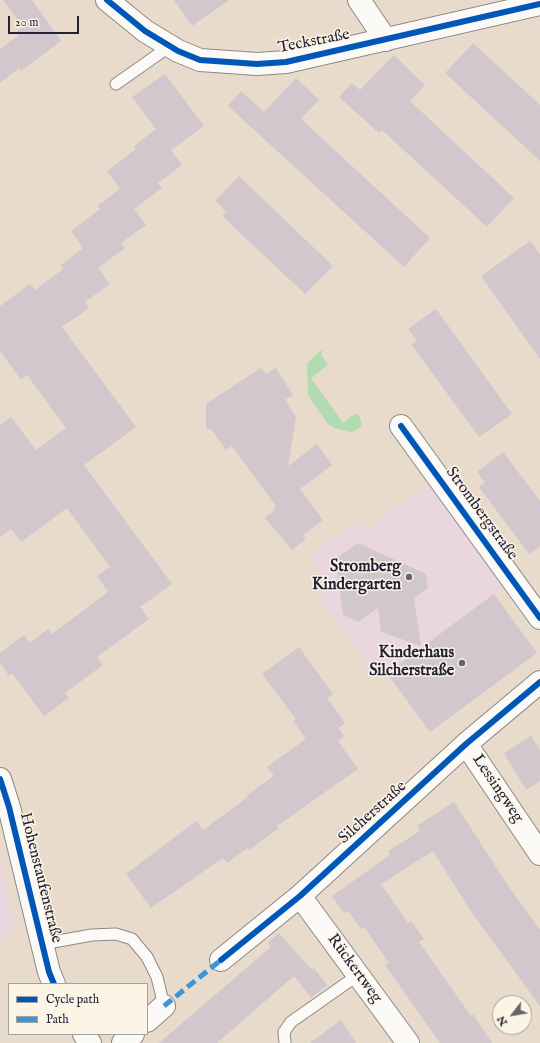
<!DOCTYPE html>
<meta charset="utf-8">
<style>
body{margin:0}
#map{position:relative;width:540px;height:1043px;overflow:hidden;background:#e8dbcb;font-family:"IM FELL English",serif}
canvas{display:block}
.legend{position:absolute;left:8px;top:983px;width:140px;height:52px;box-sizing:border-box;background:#fcf5e5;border:1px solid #a5a1a1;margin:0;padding:5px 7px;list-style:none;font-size:12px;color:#22223b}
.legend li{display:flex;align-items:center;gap:8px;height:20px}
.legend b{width:20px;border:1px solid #a5a1a1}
.north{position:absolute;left:492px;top:995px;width:40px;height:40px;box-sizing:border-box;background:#fcf5e5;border:1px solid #a5a1a1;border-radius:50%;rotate:239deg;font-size:11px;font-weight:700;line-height:16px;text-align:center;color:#22223b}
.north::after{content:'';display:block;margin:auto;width:14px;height:18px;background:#67636d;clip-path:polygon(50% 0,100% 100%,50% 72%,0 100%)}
.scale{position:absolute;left:8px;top:16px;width:71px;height:18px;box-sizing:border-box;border:2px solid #22223b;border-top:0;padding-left:5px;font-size:12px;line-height:14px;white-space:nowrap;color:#22223b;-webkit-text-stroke:3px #fcf5e5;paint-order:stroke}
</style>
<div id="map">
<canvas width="540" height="1043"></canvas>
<ul class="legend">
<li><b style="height:5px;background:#0057b8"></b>Cycle path</li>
<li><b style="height:5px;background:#3b95d9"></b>Path</li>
</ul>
<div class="north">N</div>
<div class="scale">20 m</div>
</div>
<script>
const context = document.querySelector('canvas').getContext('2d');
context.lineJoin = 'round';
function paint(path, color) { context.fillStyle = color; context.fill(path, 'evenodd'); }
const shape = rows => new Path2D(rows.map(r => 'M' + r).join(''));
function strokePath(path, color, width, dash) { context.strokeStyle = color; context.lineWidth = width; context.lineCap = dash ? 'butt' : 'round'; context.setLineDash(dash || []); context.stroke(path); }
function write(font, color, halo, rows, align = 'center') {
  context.font = font + ' "IM FELL English",serif'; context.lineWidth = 3; context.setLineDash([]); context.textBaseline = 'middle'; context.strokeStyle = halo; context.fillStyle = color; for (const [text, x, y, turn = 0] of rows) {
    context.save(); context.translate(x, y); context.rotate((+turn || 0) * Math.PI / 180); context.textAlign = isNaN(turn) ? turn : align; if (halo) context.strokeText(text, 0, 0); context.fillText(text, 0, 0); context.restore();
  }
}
paint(shape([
 [430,483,506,586,379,679,321,602,319,568,310,555,357,522,364,531],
 [0,853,7,894,15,924,14,928,0,938]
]), '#e9d6de');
paint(shape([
 [323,349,321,355,328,365,311,378,343,423,356,413,360,417,362,426,355,431,351,432,334,428,328,424,308,395,307,364,315,355]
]), '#b3dbb1');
paint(shape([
 [3,0,32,0,61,41,21,71,19,68,0,83,0,49,18,36,16,32,23,27],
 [174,0,229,0,192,26],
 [473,43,540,105,540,161,445,73],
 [394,55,425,85,410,101,514,198,487,227,382,130,379,133,339,97,352,83,360,90],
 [165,74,204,126,171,150,182,165,158,183,162,188,134,209,146,225,121,243,125,248,98,268,110,284,85,302,89,308,62,327,136,427,84,465,172,584,140,607,149,619,97,657,103,665,65,693,69,698,44,716,12,673,9,676,0,663,0,653,24,635,30,643,48,629,52,634,108,592,97,576,110,567,67,508,21,542,11,529,0,537,0,425,11,417,36,450,66,428,27,375,21,380,0,351,0,306,30,284,35,290,63,269,61,265,83,248,71,231,100,209,97,206,120,189,107,171,136,149,134,146,156,129,132,97],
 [296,78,319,100,301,119,430,238,404,267,228,106,241,91,264,112],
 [239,176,333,266,305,294,222,216,226,211,215,201],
 [530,241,540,254,540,359,481,276],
 [436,309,512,414,479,437,411,344,417,341,408,329],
 [261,368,266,374,276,368,293,395,285,400,296,417,288,466,317,444,332,465,300,489,323,520,303,535,306,539,292,550,265,518,276,509,274,507,276,506,232,446,226,450,211,429,206,429,206,404],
 [503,452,540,501,540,546,529,554,479,487,485,482,477,472],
 [358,543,426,574,428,588,414,598,421,646,381,632,378,608,358,622,343,615,336,559],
 [494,594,537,653,430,732,387,673],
 [299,647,333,694,327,698,345,723,338,728,344,736,338,741,358,769,277,826,279,828,249,850,248,848,227,863,223,858,151,908,126,874,196,821,203,830,248,797,247,795,274,776,267,767,306,739,293,721,296,719,262,674],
 [531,736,540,750,540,781,526,790,504,753],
 [454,802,509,887,540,930,540,1006,470,910,433,851,381,884,408,923,411,921,424,939,419,942,471,1016,473,1014,492,1043,440,1043,385,965,389,963,364,927,361,929,348,911,344,913,332,896,390,855,388,851,420,831,417,826],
 [279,933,312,970,314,968,327,985,311,998,294,976,217,1043,159,1043,271,947,268,942],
 [341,1020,356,1043,310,1043]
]), '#d2c7cd');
const service = shape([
 [116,84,170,46],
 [42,944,92,935,116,934,132,939,147,957,157,977,164,1006],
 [285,1043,284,1032,291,1022,358,975]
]);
const minor = shape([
 [107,0,145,31,178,51,200,60,257,64,286,62,540,4],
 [359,0,386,40],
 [401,426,540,618],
 [466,744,540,854],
 [0,779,9,807,49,972,54,984],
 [300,896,408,1043],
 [221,960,300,896,466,744,540,682],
 [147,1021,164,1006],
 [84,1034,90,1043],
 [123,1043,133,1034]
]);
strokePath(service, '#8e8884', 13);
strokePath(minor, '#8e8884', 24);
strokePath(service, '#fcfaf7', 11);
strokePath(minor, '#fcfaf7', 22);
strokePath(shape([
 [164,1006,221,960]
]), '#3b95d9', 5, [10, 5]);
strokePath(shape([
 [107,0,145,31,178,51,200,60,257,64,286,62,540,4],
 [401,426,540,618],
 [0,779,9,807,49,972,54,984],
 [221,960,300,896,466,744,540,682]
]), '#0057b8', 6);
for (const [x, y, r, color] of [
 [409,577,4,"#67636d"],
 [462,663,4,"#67636d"]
]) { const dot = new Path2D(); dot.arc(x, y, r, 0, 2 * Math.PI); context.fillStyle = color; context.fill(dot); strokePath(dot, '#fcf5e5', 1.5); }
write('16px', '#22223b', '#fcf5e5', [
 ["Teckstraße",314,42,-11],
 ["Strombergstraße",481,514,54],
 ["Lessingweg",497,789,56],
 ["Silcherstraße",373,813,-42],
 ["Hohenstaufenstraße",40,878,76],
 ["Rückertweg",354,969,54]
]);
write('bold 16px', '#22223b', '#fcf5e5', [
 ["Stromberg",401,568],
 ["Kindergarten",401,586],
 ["Kinderhaus",454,654],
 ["Silcherstraße",454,672]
], 'right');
</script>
